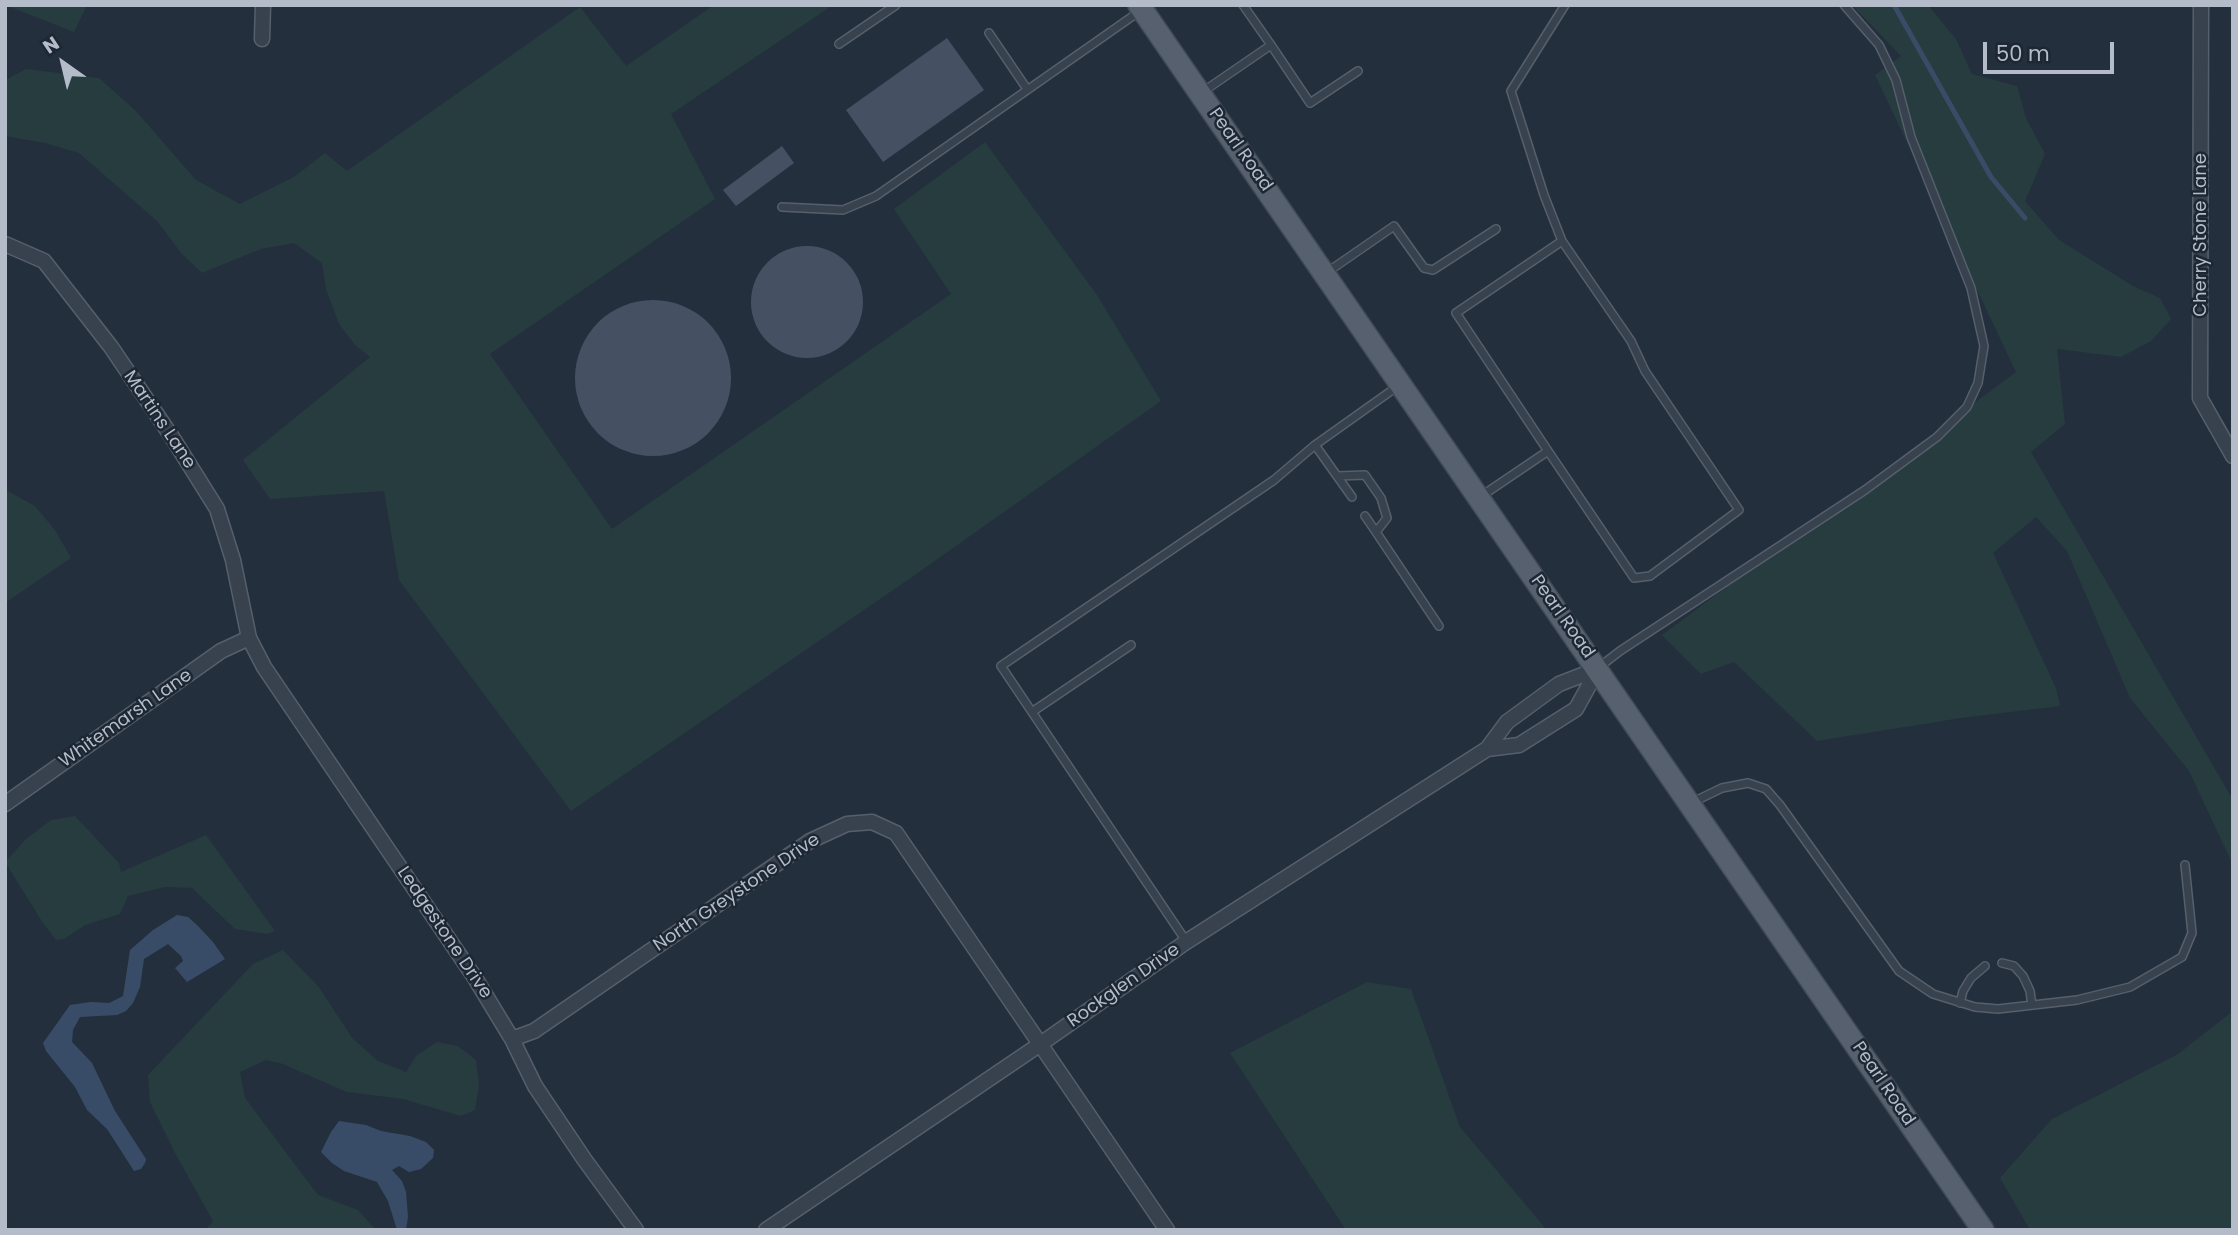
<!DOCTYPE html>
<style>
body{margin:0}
#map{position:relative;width:2238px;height:1235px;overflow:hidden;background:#242f3e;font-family:Poppins,sans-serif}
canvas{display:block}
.frame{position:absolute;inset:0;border:7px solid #b4bcc9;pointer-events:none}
.north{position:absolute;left:28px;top:28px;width:70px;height:70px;-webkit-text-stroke:5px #1d2633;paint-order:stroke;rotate:326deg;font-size:19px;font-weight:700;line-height:28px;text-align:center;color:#b4bcc9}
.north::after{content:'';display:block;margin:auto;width:24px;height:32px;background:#b4bcc9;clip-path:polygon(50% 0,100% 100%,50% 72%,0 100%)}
.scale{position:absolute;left:1983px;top:42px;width:131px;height:32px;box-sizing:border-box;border:4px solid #b4bcc9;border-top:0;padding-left:9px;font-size:21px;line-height:24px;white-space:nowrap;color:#b4bcc9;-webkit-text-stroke:5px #1d2633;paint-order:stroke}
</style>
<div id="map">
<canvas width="2238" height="1235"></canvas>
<div class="frame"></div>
<div class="north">N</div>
<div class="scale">50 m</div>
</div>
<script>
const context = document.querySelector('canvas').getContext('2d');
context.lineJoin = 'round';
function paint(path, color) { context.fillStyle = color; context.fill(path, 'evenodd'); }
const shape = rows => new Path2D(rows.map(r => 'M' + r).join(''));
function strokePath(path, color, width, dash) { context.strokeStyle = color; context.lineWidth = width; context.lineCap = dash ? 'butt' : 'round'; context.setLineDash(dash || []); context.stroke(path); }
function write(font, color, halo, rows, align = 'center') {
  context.font = font + ' Poppins,sans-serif'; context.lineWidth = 5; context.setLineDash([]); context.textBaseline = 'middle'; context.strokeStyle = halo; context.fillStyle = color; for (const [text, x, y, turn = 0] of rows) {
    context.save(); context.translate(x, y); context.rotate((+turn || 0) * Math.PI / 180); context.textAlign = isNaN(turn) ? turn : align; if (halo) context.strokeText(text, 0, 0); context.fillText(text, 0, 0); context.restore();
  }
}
paint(shape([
 [5,5,87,5,74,32],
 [714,5,833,5,671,114,715,199,490,354,612,529,951,294,894,209,985,142,1097,295,1161,401,912,577,571,811,399,580,384,491,270,499,243,460,370,357,355,345,339,324,326,289,322,263,294,243,261,249,202,273,182,254,157,221,79,153,45,143,5,136,5,80,26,69,99,78,136,111,196,180,240,204,294,177,325,153,347,171,580,7,626,66],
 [1852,5,1928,5,1956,39,1972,74,2017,86,2026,118,2045,154,2025,201,2059,240,2133,286,2160,298,2171,319,2151,341,2121,357,2057,349,2065,424,2031,452,2233,800,2233,865,2189,771,2130,698,2067,551,2036,517,1993,553,2056,688,2060,706,1961,718,1817,741,1734,662,1701,674,1662,635,2016,372,1875,75,1901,56],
 [8,491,35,506,55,530,71,558,5,603,5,493],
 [75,816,119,863,121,872,206,835,275,931,268,934,235,929,192,888,165,887,128,896,120,914,85,925,64,939,56,940,43,923,5,862,26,839,51,820],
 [283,950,318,986,353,1039,378,1061,406,1072,416,1056,437,1042,458,1046,476,1060,479,1085,475,1110,461,1116,403,1099,347,1092,283,1064,266,1060,240,1072,245,1098,318,1195,358,1210,376,1230,205,1230,213,1221,175,1153,150,1102,148,1075,253,964],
 [1367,982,1411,989,1460,1127,1547,1230,1346,1230,1230,1053],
 [2233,1011,2233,1230,2030,1230,2000,1178,2052,1119,2178,1054]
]), '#263c3f');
paint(shape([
 [177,915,188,917,197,925,213,942,225,959,187,982,175,968,183,961,181,956,168,944,144,959,140,987,133,1003,126,1011,117,1015,80,1017,73,1030,72,1042,92,1063,115,1111,146,1159,145,1163,141,1169,134,1171,107,1129,87,1110,75,1087,46,1051,43,1043,70,1005,91,1002,109,1003,123,996,130,950,153,930],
 [339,1121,366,1125,381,1131,410,1136,426,1142,434,1150,433,1158,421,1169,409,1172,399,1166,392,1170,402,1181,406,1192,408,1217,406,1230,397,1230,388,1201,377,1182,344,1171,332,1163,321,1152,331,1132]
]), '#394c67');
strokePath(shape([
 [1894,5,1991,177,2025,218]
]), '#394c67', 5);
paint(shape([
 [947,38,984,90,883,162,846,110],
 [782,146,794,163,736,206,723,190],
 '751 302a56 56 0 1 1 112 0a56 56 0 1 1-112 0Z',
 '575 378a78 78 0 1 1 156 0a78 78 0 1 1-156 0Z'
]), '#455162');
const lane = shape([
 [989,33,1027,89],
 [839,44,896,5],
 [1271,45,1310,103,1358,71],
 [1201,93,1271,45,1243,5],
 [782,207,843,210,876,196,1140,11],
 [1326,273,1394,226,1424,268,1433,270,1496,229],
 [1315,445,1352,497],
 [1548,451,1456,313,1562,241],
 [1338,476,1365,475,1381,498,1387,518,1376,532,1439,626],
 [1480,497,1548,451,1634,578,1650,576,1739,510,1645,371,1631,341,1562,241,1544,195,1511,91,1565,5],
 [1365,516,1376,532],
 [1598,668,1620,651,1865,490,1937,437,1967,407,1978,383,1984,346,1971,288,1911,137,1896,80,1879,45,1844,5],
 [1032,712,1131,645],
 [1691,803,1722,788,1748,783,1766,789,1780,805,1899,971,1933,994,1975,1007,1998,1009,2077,1000,2130,987,2182,957,2192,933,2185,865],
 [1186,941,1001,666,1274,480,1315,445,1398,386],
 [2002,963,2014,966,2023,976,2030,991,2032,1005],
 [1960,1003,1963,991,1971,978,1985,966]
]);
const street = shape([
 [2201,5,2200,398,2233,456],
 [262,39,263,5],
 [5,244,44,261,111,347,172,437,217,509,233,560,249,638,264,667,475,978,512,1039,535,1086,584,1159,636,1230],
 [1487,749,1519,745,1576,709,1598,669],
 [5,804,221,651,249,638],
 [512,1039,534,1031,810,841,847,824,872,822,896,833,1167,1230],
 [766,1230,1042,1043,1186,942,1487,749,1507,722,1559,684,1598,669]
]);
const primary = shape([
 [1139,5,1983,1230]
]);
strokePath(lane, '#565f6c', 10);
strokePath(street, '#565f6c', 17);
strokePath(primary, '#414a57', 24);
strokePath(lane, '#38414e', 7);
strokePath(street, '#38414e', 14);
strokePath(primary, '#56606e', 21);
write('18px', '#b4bcc9', '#1d2633', [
 ["Pearl Road",1240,150,55],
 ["Cherry Stone Lane",2201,235,-90],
 ["Martins Lane",159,420,56],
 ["Pearl Road",1562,617,55],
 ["Whitemarsh Lane",126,719,-35],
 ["North Greystone Drive",737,893,-34],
 ["Ledgestone Drive",444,933,56],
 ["Rockglen Drive",1124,986,-35],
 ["Pearl Road",1883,1084,56]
]);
</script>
